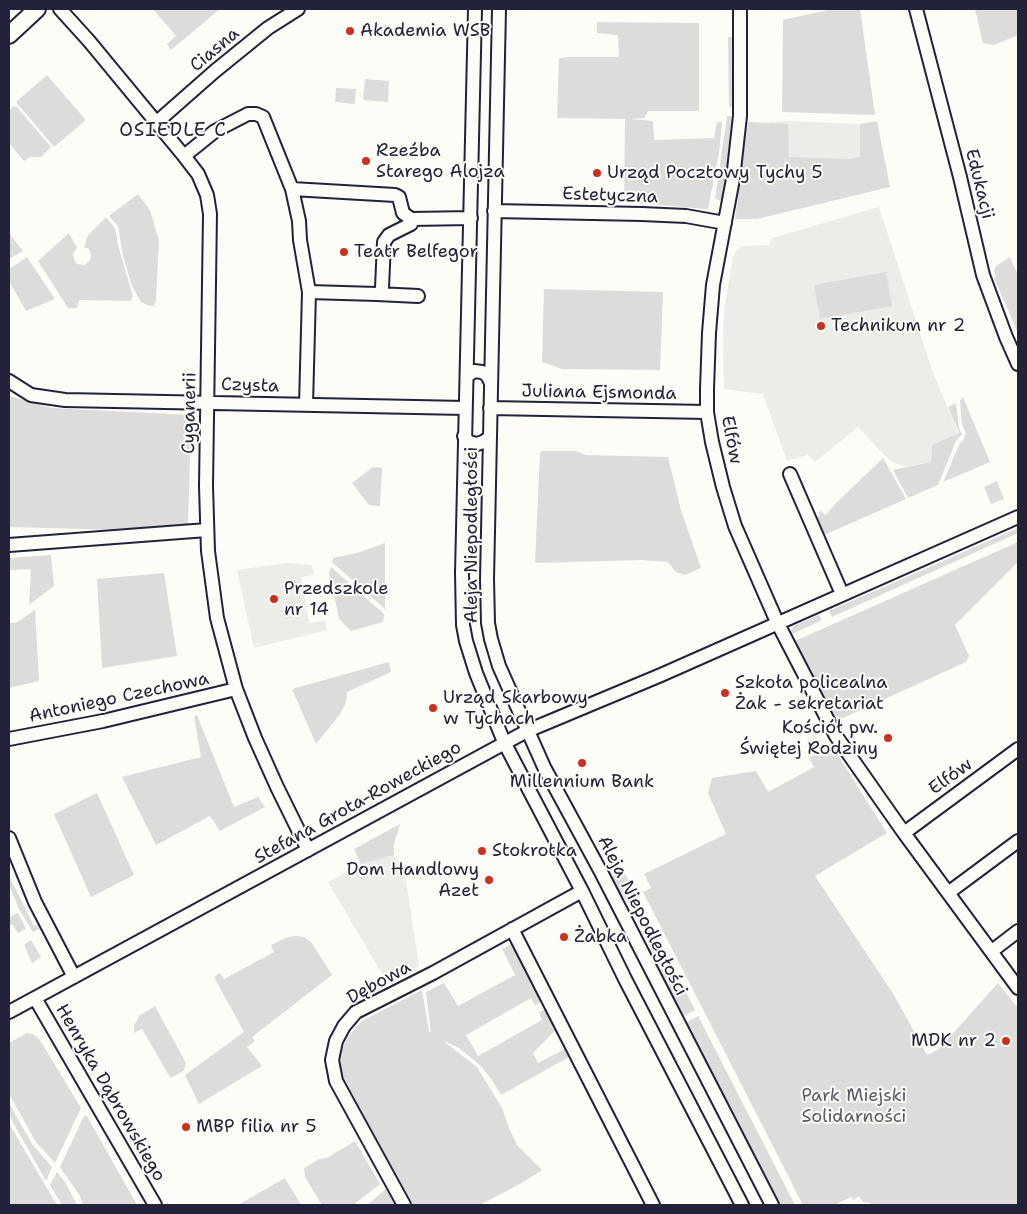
<!DOCTYPE html>
<meta charset="utf-8">
<style>
body{margin:0}
#map{position:relative;width:1027px;height:1214px;overflow:hidden;background:#fdfcf7;font-family:"Shantell Sans",sans-serif}
canvas{display:block}
.frame{position:absolute;inset:0;border:10px solid #22223b;pointer-events:none}
</style>
<div id="map">
<canvas width="1027" height="1214"></canvas>
<div class="frame"></div>
</div>
<script>
const context = document.querySelector('canvas').getContext('2d');
context.lineJoin = 'round';
function paint(path, color) { context.fillStyle = color; context.fill(path, 'evenodd'); }
const shape = rows => new Path2D(rows.map(r => 'M' + r).join(''));
function strokePath(path, color, width, dash) { context.strokeStyle = color; context.lineWidth = width; context.lineCap = dash ? 'butt' : 'round'; context.setLineDash(dash || []); context.stroke(path); }
function write(font, color, halo, rows, align = 'center') {
  context.font = font + ' "Shantell Sans",sans-serif'; context.lineWidth = 4; context.setLineDash([]); context.textBaseline = 'middle'; context.strokeStyle = halo; context.fillStyle = color; for (const [text, x, y, turn = 0] of rows) {
    context.save(); context.translate(x, y); context.rotate((+turn || 0) * Math.PI / 180); context.textAlign = isNaN(turn) ? turn : align; if (halo) context.strokeText(text, 0, 0); context.fillText(text, 0, 0); context.restore();
  }
}
paint(shape([
 [788,121,862,124,878,186,749,148,770,122],
 [879,207,931,367,958,433,932,445,931,462,905,467,889,460,858,427,815,462,808,455,787,461,763,394,724,389,723,342,724,310,733,256,741,246,769,245,772,238],
 [287,563,312,565,314,575,301,577,309,623,325,621,327,630,254,648,237,570],
 [394,855,404,868,419,966,388,984,328,882,361,864]
]), '#ecece9');
paint(shape([
 [153,9,220,9,171,50,167,44,176,36],
 [832,9,860,9,875,115,782,112,783,20],
 [975,9,1018,9,1018,35,994,45,983,43],
 [597,22,699,23,699,111,648,111,644,118,631,119,653,121,654,140,714,138,717,122,722,122,719,153,708,209,624,202,625,119,557,118,559,58,569,57,619,57,618,35,597,33],
 [728,37,735,37,735,107,729,107],
 [47,75,86,120,54,147,16,102],
 [365,79,389,81,388,102,363,100],
 [336,88,356,89,355,104,335,102],
 [13,106,17,107,51,147,41,157,30,157,24,161,9,143,9,111],
 [727,116,737,116,724,201,715,199],
 [877,121,890,187,757,219,735,219,748,122,788,124,789,157,849,159,860,157,860,124],
 [138,194,150,210,159,241,156,300,154,306,147,305,141,302,132,286,123,256,118,226,109,216],
 [106,217,115,228,119,249,133,296,131,301,79,300,77,308,68,308,38,261,69,233,77,248,73,254,75,262,77,264,85,265,90,260,91,255,89,249,84,247,88,235],
 [9,233,23,251,9,259],
 [27,257,55,299,26,311,9,281,9,269],
 [1010,257,1018,275,1018,333,994,278,996,277,994,271,996,266],
 [886,272,892,306,820,319,814,285],
 [544,289,663,292,660,370,562,369,542,362],
 [9,396,52,408,191,415,188,524,120,530,10,527,9,499],
 [963,397,990,462,943,482,960,443,963,440,966,433,962,425,960,400],
 [956,403,959,429,962,434,956,441,938,485,908,498,893,470,931,462,932,445,959,433,948,407],
 [541,451,575,451,586,455,668,457,681,510,701,568,685,575,676,572,668,562,641,560,535,563,540,453],
 [883,458,906,499,822,536,816,524,820,510,826,515,835,504],
 [373,467,382,468,380,506,369,505,352,483],
 [997,481,1004,499,991,504,984,487],
 [1018,528,1018,533,832,617,829,611],
 [1018,542,1018,562,955,625,969,656,966,662,841,719,835,716,795,641],
 [385,543,385,609,332,562,333,558,360,552],
 [51,555,54,586,29,605,31,569,9,570,9,558],
 [331,567,384,614,383,622,351,631,339,619,329,572],
 [164,573,177,656,102,668,97,579],
 [35,610,39,681,9,688,9,623,16,623],
 [819,615,822,620,790,635,793,626],
 [389,662,391,672,347,692,346,702,341,713,316,744,292,689],
 [197,715,234,807,258,797,265,807,220,831,210,816,156,845,122,777,201,757,194,716],
 [832,746,887,833,815,876,894,995,927,1055,939,1049,998,983,1018,1008,1018,1205,870,1205,870,1203,863,1202,859,1196,853,1200,851,1197,834,1205,803,1205,643,892,651,888,644,874,726,834,708,793,712,778,756,771,768,792,814,767,809,758],
 [97,793,134,875,91,897,54,814],
 [400,824,394,844,394,855,361,864,354,849],
 [623,870,638,898,628,903,612,881,614,874],
 [9,876,34,926,41,922,43,927,33,932,19,909,9,885],
 [18,913,26,929,18,933,12,924,9,926,9,917],
 [296,936,304,937,311,942,332,975,252,1037,255,1041,247,1047,262,1066,199,1104,185,1075,244,1032,215,979,215,976,220,973,224,979,274,952,271,945,288,937],
 [31,940,41,957,32,963,25,947,25,944],
 [661,942,695,1010,682,1017,651,948],
 [513,943,542,1001,535,1005,531,998,466,1035,478,1056,542,1020,539,1013,543,1010,547,1011,557,1028,533,1053,538,1063,565,1049,569,1057,501,1095,492,1080,481,1066,459,1048,442,1040,477,1067,502,1108,509,1128,517,1145,542,1170,520,1184,480,1205,413,1205,345,1084,341,1072,340,1059,345,1042,351,1033,362,1021,422,990,429,1031,431,1033,426,992,444,983,458,1006,515,975,502,949],
 [155,1006,186,1063,184,1070,173,1077,170,1077,142,1029,134,1033,134,1026,139,1016],
 [698,1016,795,1205,778,1205,685,1023],
 [27,1033,33,1034,40,1040,81,1108,55,1163,36,1142,9,1094,9,1043],
 [9,1103,32,1144,52,1167,46,1181,9,1115],
 [84,1116,87,1116,137,1205,83,1205,80,1196,60,1167],
 [9,1123,28,1156,57,1205,9,1205],
 [355,1141,380,1184,353,1205,322,1205,305,1177,304,1168,319,1159,327,1158],
 [57,1172,65,1182,77,1205,62,1205,50,1185],
 [285,1178,301,1205,238,1205],
 [387,1188,397,1205,367,1205]
]), '#dddcdb');
const minor = shape([
 [60,9,89,41,184,156,198,174,207,195,210,214,206,486,208,551,217,618,236,689,255,738,277,787,308,850],
 [475,9,462,573,463,625,466,641,476,673,504,742,582,891,625,979,742,1205],
 [499,9,487,579,488,623,491,639,499,666,544,767,602,874,772,1205],
 [740,9,740,116,733,179,713,285,709,333,707,389,707,412,712,442,723,487,735,526,777,622,836,736,904,833,1018,988],
 [916,9,960,177,983,275,1006,337,1018,364],
 [157,122,215,71,268,28,298,9],
 [184,156,215,131,248,114,256,114,263,117,292,189,299,221,300,240,309,292,306,405],
 [292,189,395,195,399,197,403,213,411,219,471,218],
 [494,211,642,214,686,216,725,223],
 [309,292,377,294,381,292,382,288,384,242,389,235,411,224],
 [377,294,418,296],
 [467,376,474,371,482,372,487,375,491,383],
 [9,381,31,395,65,400,465,408],
 [490,408,707,412],
 [464,436,469,442,477,444,483,442,489,438],
 [790,474,842,594],
 [9,545,207,530],
 [9,739,103,721,236,689],
 [904,833,1018,749],
 [9,838,35,902,74,977],
 [948,893,1018,841],
 [512,929,653,1205],
 [992,951,1018,931],
 [35,998,155,1205],
 [9,1012,527,731,661,675,1018,517],
 [404,1205,336,1081,332,1060,336,1041,344,1026,356,1012,433,973,582,891]
]);
const major = shape([
 [9,35,37,9]
]);
strokePath(minor, '#22223b', 16);
strokePath(major, '#22223b', 20);
strokePath(minor, '#fdfcf7', 12);
strokePath(major, '#fdfcf7', 16);
for (const [x, y, r, color] of [
 [350,31,5,"#c8321e"],
 [366,161,5,"#c8321e"],
 [597,173,5,"#c8321e"],
 [344,252,5,"#c8321e"],
 [821,326,5,"#c8321e"],
 [274,599,5,"#c8321e"],
 [725,693,5,"#c8321e"],
 [433,708,5,"#c8321e"],
 [888,738,5,"#c8321e"],
 [582,763,5,"#c8321e"],
 [482,851,5,"#c8321e"],
 [489,880,5,"#c8321e"],
 [564,937,5,"#c8321e"],
 [1006,1041,5,"#c8321e"],
 [186,1127,5,"#c8321e"]
]) { const dot = new Path2D(); dot.arc(x, y, r, 0, 2 * Math.PI); context.fillStyle = color; context.fill(dot); strokePath(dot, '#fdfcf7', 2); }
write('18px', '#22223b', '#fdfcf7', [
 ["Akademia WSB",360,31],
 ["Rzeźba",376,151],
 ["Starego Alojza",376,172],
 ["Urząd Pocztowy Tychy 5",607,173],
 ["Teatr Belfegor",354,252],
 ["Technikum nr 2",831,326],
 ["Przedszkole",284,589],
 ["nr 14",284,610],
 ["Szkoła policealna",735,683],
 ["Żak - sekretariat",735,704],
 ["Urząd Skarbowy",443,698],
 ["w Tychach",443,719],
 ["Kościół pw.",878,728,"right"],
 ["Świętej Rodziny",878,749,"right"],
 ["Millennium Bank",582,782,"center"],
 ["Stokrotka",492,851],
 ["Dom Handlowy",479,870,"right"],
 ["Azet",479,891,"right"],
 ["Żabka",574,937],
 ["MDK nr 2",996,1041,"right"],
 ["MBP filia nr 5",196,1127]
], 'left');
write('18px', '#22223b', '#fdfcf7', [
 ["Ciasna",215,50,-40],
 ["Edukacji",979,184,76],
 ["Estetyczna",610,196,2],
 ["Czysta",250,386,2],
 ["Juliana Ejsmonda",599,393,1],
 ["Cyganerii",190,413,-89],
 ["Elfów",731,440,79],
 ["Aleja Niepodległości",472,535,-90],
 ["Antoniego Czechowa",119,698,-12],
 ["Elfów",951,777,-36],
 ["Stefana Grota-Roweckiego",358,803,-29],
 ["Aleja Niepodległości",642,916,63],
 ["Dębowa",379,983,-29],
 ["Henryka Dąbrowskiego",110,1093,60]
]);
write('18px', '#5a5a6b', '#fdfcf7', [
 ["Park Miejski",854,1096],
 ["Solidarności",854,1117]
]);
context.letterSpacing = '1px';
write('19px', '#22223b', '#fdfcf7', [
 ["OSIEDLE C",173,131]
]);
context.letterSpacing = '0px';
</script>
